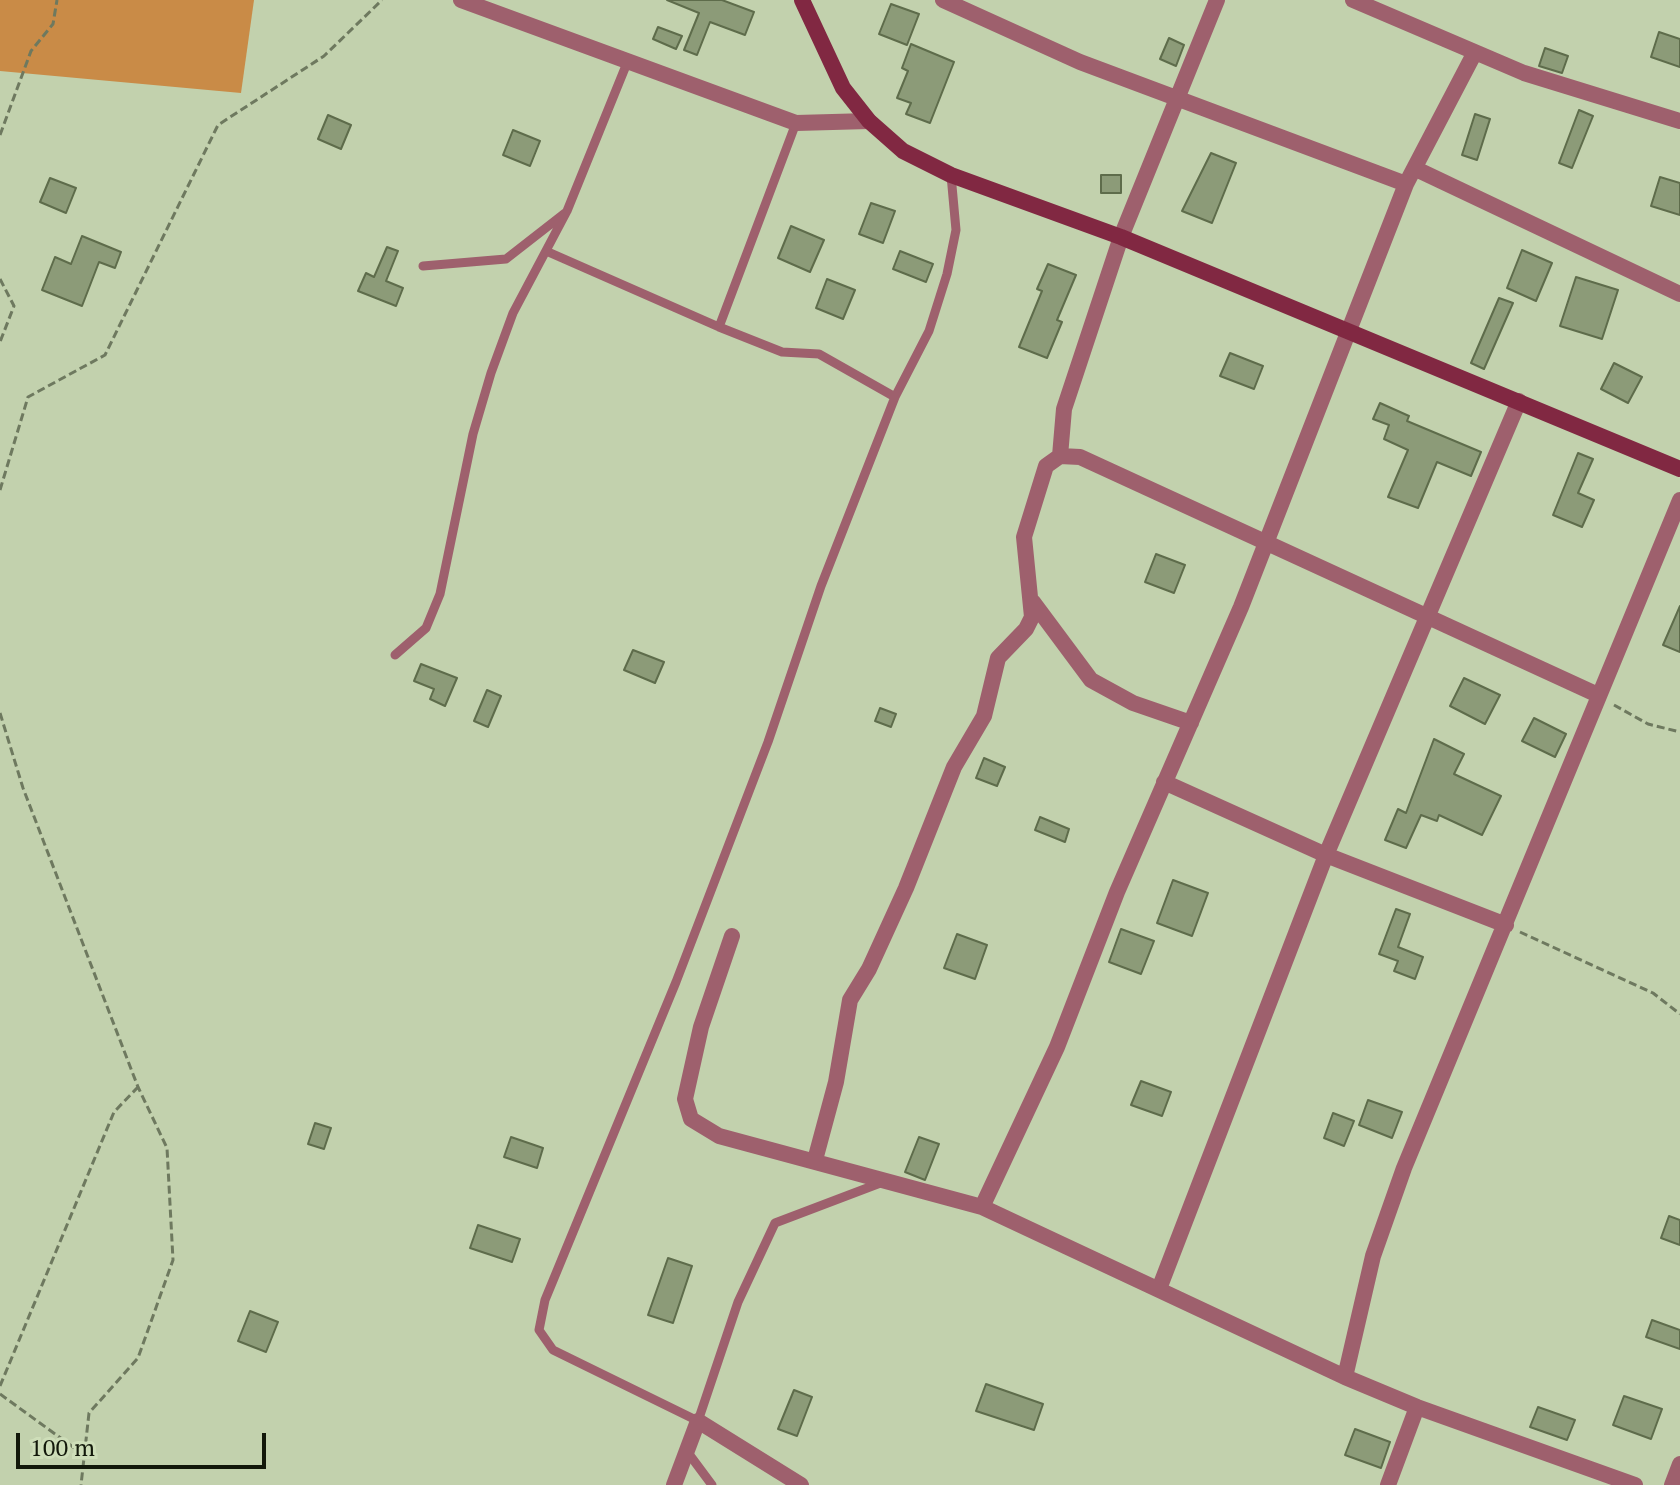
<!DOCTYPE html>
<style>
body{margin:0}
#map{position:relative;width:1680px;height:1485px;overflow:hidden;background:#c2d1ad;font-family:"PT Serif",serif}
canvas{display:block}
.scale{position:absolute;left:16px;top:1433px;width:250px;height:36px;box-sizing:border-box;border:4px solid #12180a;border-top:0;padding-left:10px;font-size:24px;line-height:28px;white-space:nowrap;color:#12180a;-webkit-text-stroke:6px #cedeb9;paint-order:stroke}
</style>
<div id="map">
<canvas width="1680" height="1485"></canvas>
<div class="scale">100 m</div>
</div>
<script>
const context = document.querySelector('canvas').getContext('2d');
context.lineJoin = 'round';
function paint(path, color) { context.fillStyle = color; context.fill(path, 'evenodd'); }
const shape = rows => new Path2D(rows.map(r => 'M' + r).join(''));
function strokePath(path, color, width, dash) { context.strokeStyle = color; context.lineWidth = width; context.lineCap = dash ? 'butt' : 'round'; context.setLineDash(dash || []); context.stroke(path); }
paint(shape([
 [0,0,254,0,241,93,0,71]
]), '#c98b47');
const building = shape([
 [667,0,722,0,754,12,745,35,710,22,697,55,684,50,699,13,667,0],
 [891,4,919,14,907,45,879,34,891,4],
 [658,27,682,36,676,49,653,39,658,27],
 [1659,32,1680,39,1680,67,1651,57,1659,32],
 [1169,38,1184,45,1176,66,1160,59,1169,38],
 [911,44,954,62,930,123,906,114,911,103,897,98,908,71,902,68,911,44],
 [1545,48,1568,56,1562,73,1539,66,1545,48],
 [1579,110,1593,116,1572,168,1559,163,1579,110],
 [1475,114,1490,119,1477,160,1462,155,1475,114],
 [328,115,351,125,341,149,318,139,328,115],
 [513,130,540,141,530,166,503,155,513,130],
 [1211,153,1236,163,1212,223,1182,211,1211,153],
 [1101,175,1121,175,1121,193,1101,193,1101,175],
 [1660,177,1680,183,1680,215,1651,206,1660,177],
 [50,178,76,188,66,213,40,202,50,178],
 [871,203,895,211,883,243,859,234,871,203],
 [791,226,824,240,810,272,778,258,791,226],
 [82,236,121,252,115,268,99,262,82,306,42,290,55,257,71,264,82,236],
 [387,247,398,251,386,281,403,288,396,306,358,291,366,273,374,277,387,247],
 [1522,250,1552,263,1536,301,1507,288,1522,250],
 [900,251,933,264,926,282,893,269,900,251],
 [1048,264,1076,275,1057,320,1062,322,1047,358,1019,347,1042,291,1037,289,1048,264],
 [1576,277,1618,290,1602,339,1560,326,1576,277],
 [827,279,855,290,843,319,816,308,827,279],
 [1499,298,1513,303,1484,369,1471,363,1499,298],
 [1230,353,1263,366,1254,389,1220,376,1230,353],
 [1614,363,1642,377,1628,403,1601,389,1614,363],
 [1380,403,1409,416,1407,421,1481,452,1471,476,1437,462,1418,508,1388,497,1408,450,1384,439,1389,425,1373,419,1380,403],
 [1578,453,1593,459,1578,493,1594,500,1582,527,1553,515,1578,453],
 [1156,554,1185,565,1174,593,1145,582,1156,554],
 [1680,606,1680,652,1663,645,1680,606],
 [633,650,664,662,655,683,624,670,633,650],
 [421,664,457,678,445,706,430,699,434,689,414,681,421,664],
 [1464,678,1500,695,1485,724,1450,706,1464,678],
 [487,690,501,696,488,727,474,721,487,690],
 [880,708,896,714,891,727,875,721,880,708],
 [1534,718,1566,734,1555,757,1522,741,1534,718],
 [1434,739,1464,754,1454,774,1501,796,1482,835,1439,815,1437,821,1421,815,1406,848,1385,840,1398,809,1406,813,1434,739],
 [984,758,1005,767,997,786,976,778,984,758],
 [1040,817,1069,829,1065,842,1035,830,1040,817],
 [1173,880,1208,893,1192,936,1157,923,1173,880],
 [1396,909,1410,914,1398,947,1423,957,1415,979,1394,971,1398,961,1379,954,1396,909],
 [1121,929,1154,941,1141,974,1109,962,1121,929],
 [957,934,987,945,975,979,944,968,957,934],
 [1141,1081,1171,1092,1162,1116,1131,1105,1141,1081],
 [1368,1100,1402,1112,1392,1138,1359,1125,1368,1100],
 [1333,1113,1354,1121,1344,1146,1324,1138,1333,1113],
 [315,1123,331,1128,324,1149,308,1144,315,1123],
 [511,1137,543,1148,537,1168,504,1157,511,1137],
 [919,1137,939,1144,925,1180,905,1172,919,1137],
 [1669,1216,1680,1220,1680,1245,1661,1238,1669,1216],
 [478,1225,520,1239,512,1262,470,1248,478,1225],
 [668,1258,692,1266,673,1323,648,1315,668,1258],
 [250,1311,278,1322,266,1352,238,1341,250,1311],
 [1652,1320,1680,1330,1680,1349,1646,1337,1652,1320],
 [986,1384,1043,1404,1034,1430,976,1411,986,1384],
 [794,1390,812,1397,797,1436,778,1429,794,1390],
 [1624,1396,1662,1409,1651,1439,1613,1425,1624,1396],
 [1538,1407,1575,1420,1567,1440,1530,1427,1538,1407],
 [1355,1429,1390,1442,1381,1468,1345,1455,1355,1429]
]);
paint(building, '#8c9b78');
strokePath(building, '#5e6c4b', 2);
strokePath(shape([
 [0,135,31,51,53,24,57,0],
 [0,279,14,306,0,342],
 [0,490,28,397,105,355,218,125,324,56,382,0],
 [1614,705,1648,724,1680,732],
 [0,713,23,788,138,1087,167,1148,173,1260,138,1358,89,1413,81,1485],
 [1520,932,1653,993,1680,1014],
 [0,1386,114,1112,138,1087],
 [0,1394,84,1455]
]), '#6e795f', 3, [8, 4]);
strokePath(shape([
 [796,123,719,327,782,352,819,354,895,397,929,331,947,274,956,230,951,175],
 [546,251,719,327],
 [423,266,506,259,565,213],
 [395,655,426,628,440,594,473,434,491,373,513,313,567,211,627,63],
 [883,1182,775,1223,738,1302,698,1421,553,1350,539,1330,545,1300,676,982,768,742,821,586,895,397],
 [686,1450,712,1485]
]), '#9e606d', 9);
strokePath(shape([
 [461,0,796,123,869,121],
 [943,0,1080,62,1406,184],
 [1353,0,1524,73,1680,121],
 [1416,169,1680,294],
 [1060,456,1064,409,1121,237,1217,0],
 [1033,602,1091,680,1133,703,1191,723],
 [1164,782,1326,855,1506,925],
 [732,936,701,1027,685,1099,691,1119,719,1136,982,1207,1345,1377,1417,1407,1635,1485],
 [815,1160,836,1082,850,1000,869,969,906,888,954,767,984,716,998,658,1026,629,1032,617,1024,537,1046,466,1060,456,1080,457,1598,695],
 [982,1207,1057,1047,1117,892,1241,607,1406,184,1474,54],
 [1159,1289,1326,855,1519,401],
 [1345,1377,1373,1256,1404,1168,1680,500],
 [674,1485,698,1421,801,1485],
 [1388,1485,1417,1407],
 [1672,1485,1680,1464]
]), '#9e606d', 16);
strokePath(shape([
 [802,0,843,88,869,121,903,151,951,175,1121,237,1680,469]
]), '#812842', 16);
</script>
